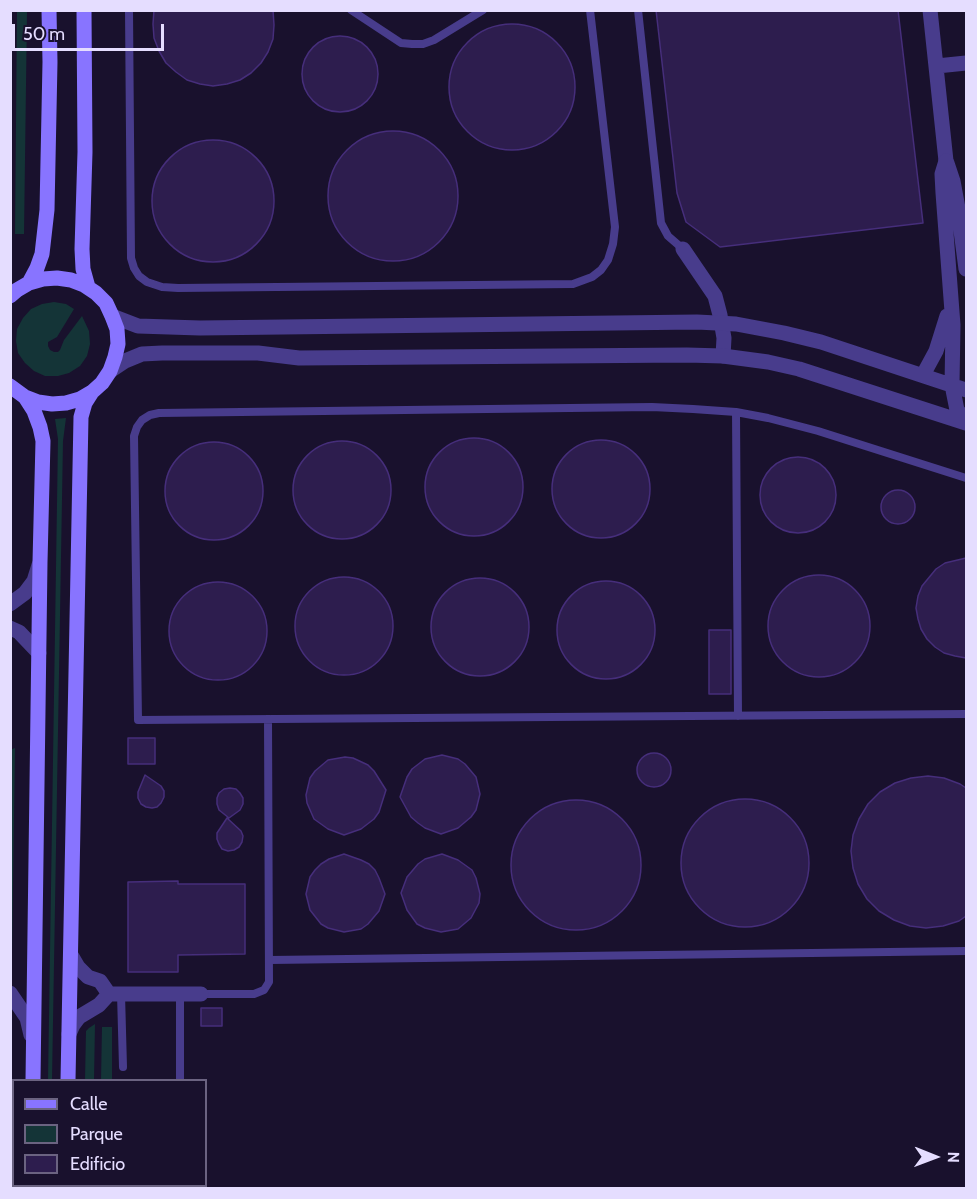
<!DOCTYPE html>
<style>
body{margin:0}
#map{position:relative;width:977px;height:1199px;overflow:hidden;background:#19112d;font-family:Cabin,sans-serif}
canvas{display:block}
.frame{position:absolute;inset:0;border:12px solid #e5ddff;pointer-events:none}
.legend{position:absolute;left:12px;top:1079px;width:195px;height:108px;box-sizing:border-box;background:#19112d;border:2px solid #6b6381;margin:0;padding:8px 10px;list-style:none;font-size:18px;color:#e5ddff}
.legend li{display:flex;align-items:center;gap:12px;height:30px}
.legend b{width:30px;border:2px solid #6b6381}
.north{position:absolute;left:905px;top:1127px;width:60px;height:60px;-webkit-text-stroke:4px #19112d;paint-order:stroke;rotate:91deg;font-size:16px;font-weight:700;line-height:24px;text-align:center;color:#e5ddff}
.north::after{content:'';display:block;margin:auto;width:21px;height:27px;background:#e5ddff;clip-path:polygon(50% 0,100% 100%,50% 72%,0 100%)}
.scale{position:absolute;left:12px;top:24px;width:152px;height:27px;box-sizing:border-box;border:3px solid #e5ddff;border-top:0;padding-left:8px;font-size:18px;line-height:21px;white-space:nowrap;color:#e5ddff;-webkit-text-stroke:4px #19112d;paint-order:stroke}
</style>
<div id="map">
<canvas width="977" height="1199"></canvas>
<div class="frame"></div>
<ul class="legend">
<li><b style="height:8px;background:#8874ff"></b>Calle</li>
<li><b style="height:16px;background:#143437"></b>Parque</li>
<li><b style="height:16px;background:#2d1d4e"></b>Edificio</li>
</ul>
<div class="north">N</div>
<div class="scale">50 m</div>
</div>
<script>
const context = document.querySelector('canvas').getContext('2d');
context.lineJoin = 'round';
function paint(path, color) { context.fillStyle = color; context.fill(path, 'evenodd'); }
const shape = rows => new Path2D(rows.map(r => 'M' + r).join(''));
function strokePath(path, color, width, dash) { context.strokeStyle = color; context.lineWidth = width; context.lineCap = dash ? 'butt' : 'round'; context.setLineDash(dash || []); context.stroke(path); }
paint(shape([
 [17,11,27,11,24,234,15,234],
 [54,302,66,304,74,309,57,337,48,342,48,346,50,350,54,352,58,352,60,350,64,340,82,316,89,331,90,344,87,356,80,366,69,373,58,376,45,376,34,371,25,363,18,353,16,341,17,329,23,318,31,309,42,304],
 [66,418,63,441,52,1080,48,1080,58,439,55,419],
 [15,748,12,953,11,953,10,750],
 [95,1024,94,1080,85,1080,86,1031,89,1028],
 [102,1027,112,1027,112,1080,101,1080]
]), '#143437');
const building = shape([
 [154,10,273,10,274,25,273,39,268,52,261,63,251,73,240,80,227,84,213,86,200,84,187,80,176,72,166,63,159,51,154,38,153,24,154,10],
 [656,10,898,10,923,223,720,247,686,222,677,193,656,10],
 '449 87a63 63 0 1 1 126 0a63 63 0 1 1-126 0Z',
 '302 74a38 38 0 1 1 76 0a38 38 0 1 1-76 0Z',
 '328 196a65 65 0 1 1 130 0a65 65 0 1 1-130 0Z',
 '152 201a61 61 0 1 1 122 0a61 61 0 1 1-122 0Z',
 '425 487a49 49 0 1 1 98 0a49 49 0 1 1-98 0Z',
 '552 489a49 49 0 1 1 98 0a49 49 0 1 1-98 0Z',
 '293 490a49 49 0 1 1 98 0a49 49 0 1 1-98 0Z',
 '165 491a49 49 0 1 1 98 0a49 49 0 1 1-98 0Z',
 '760 495a38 38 0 1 1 76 0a38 38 0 1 1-76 0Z',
 '881 507a17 17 0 1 1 34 0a17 17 0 1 1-34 0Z',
 [966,558,966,658,955,656,944,653,935,647,927,639,921,629,918,619,916,608,918,596,922,586,936,569,945,563,966,558],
 '768 626a51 51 0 1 1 102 0a51 51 0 1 1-102 0Z',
 '295 626a49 49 0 1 1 98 0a49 49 0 1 1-98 0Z',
 '431 627a49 49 0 1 1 98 0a49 49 0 1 1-98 0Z',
 '557 630a49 49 0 1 1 98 0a49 49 0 1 1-98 0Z',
 '169 631a49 49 0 1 1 98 0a49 49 0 1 1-98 0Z',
 [709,630,731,630,731,694,709,694,709,630],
 [128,738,155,738,155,764,128,764,128,738],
 '637 770a17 17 0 1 1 34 0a17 17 0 1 1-34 0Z',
 [442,755,458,759,465,764,476,777,480,794,476,810,471,817,458,828,441,834,425,828,418,823,411,817,400,797,407,777,412,769,425,759,442,755],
 [345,757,353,758,368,765,374,771,386,790,379,812,374,819,361,829,344,835,328,829,314,819,307,803,306,795,310,778,315,771,328,760,345,757],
 [145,775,161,786,164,791,164,797,161,803,157,807,152,808,146,807,141,804,138,798,138,792,145,775],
 [928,776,944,778,960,784,966,788,966,916,959,921,943,926,926,928,910,926,894,920,879,911,867,899,858,884,853,868,851,851,853,835,859,819,868,804,880,792,895,783,911,778,928,776],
 [230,788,236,789,240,793,243,798,243,804,240,810,229,818,219,810,217,804,217,798,219,793,224,789,230,788],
 '681 863a64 64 0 1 1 128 0a64 64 0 1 1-128 0Z',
 '511 865a65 65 0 1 1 130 0a65 65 0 1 1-130 0Z',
 [227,818,241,831,243,836,242,842,239,847,234,850,228,851,222,849,219,844,217,839,217,833,227,818],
 [344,854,361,860,369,864,375,870,379,878,385,894,379,911,368,924,361,929,344,932,328,928,321,924,310,910,306,894,310,877,315,870,321,864,329,859,344,854],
 [442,854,458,860,472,870,476,878,480,894,479,903,471,918,458,929,441,932,425,928,417,924,407,910,401,893,407,877,418,864,425,859,442,854],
 [178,881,178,884,245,884,245,954,178,955,178,972,128,972,128,882,178,881],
 [201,1008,222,1008,222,1026,201,1026,201,1008]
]);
paint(building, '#2d1d4e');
strokePath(building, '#462e7b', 1.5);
strokePath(shape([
 [129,10,131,258,134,268,139,276,147,282,162,287,178,288,573,284,592,277,601,270,608,260,613,244,615,227,590,10],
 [351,10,401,43,412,44,423,44,434,40,483,10],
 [638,10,661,223,668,236,683,249],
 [736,412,738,716],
 [966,478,818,431,768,418,736,412,693,409,652,407,159,413,150,415,142,420,137,427,134,436,138,720,966,714],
 [270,960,966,951],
 [121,994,123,1067],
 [180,994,180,1080],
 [201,994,254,994,264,990,269,982,268,719]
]), '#483c8c', 8);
strokePath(shape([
 [930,10,946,161],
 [937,66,966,63],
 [683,249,715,296,720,315,724,338,723,356],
 [10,604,25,593,34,581,39,565],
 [10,628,19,632,39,653],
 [10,993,27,1018,31,1035],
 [109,994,201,994],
 [69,1034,73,1025,79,1017,99,1005,109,994,100,981,88,977,78,967,71,955]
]), '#483c8c', 15);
strokePath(shape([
 [946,161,942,174,943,193,953,325,952,385,957,410,966,420],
 [947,163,953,181,958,208,966,269],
 [112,316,138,326,200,328,697,322,736,324,784,333,821,342,966,390],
 [110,371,125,361,142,354,162,353,258,353,299,358,687,355,723,356,768,362,799,369,966,423],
 [923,375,936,351,947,316]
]), '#483c8c', 15);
strokePath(shape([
 [84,10,85,152,82,249,83,269,88,287],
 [29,283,37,268,42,254,47,210,50,62,49,10],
 [10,296,17,290,29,283,43,279,57,278,71,280,84,285,96,293,106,303,112,316,117,329,118,344,115,357,110,371,102,383,92,392,80,399,66,403,52,404,38,402,25,397,10,386],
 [25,397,34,411,40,427,43,441,40,562,33,1080],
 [68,1080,81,417,85,403,92,392],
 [10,1173,14,1169],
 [96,1186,100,1188]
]), '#8874ff', 15);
</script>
